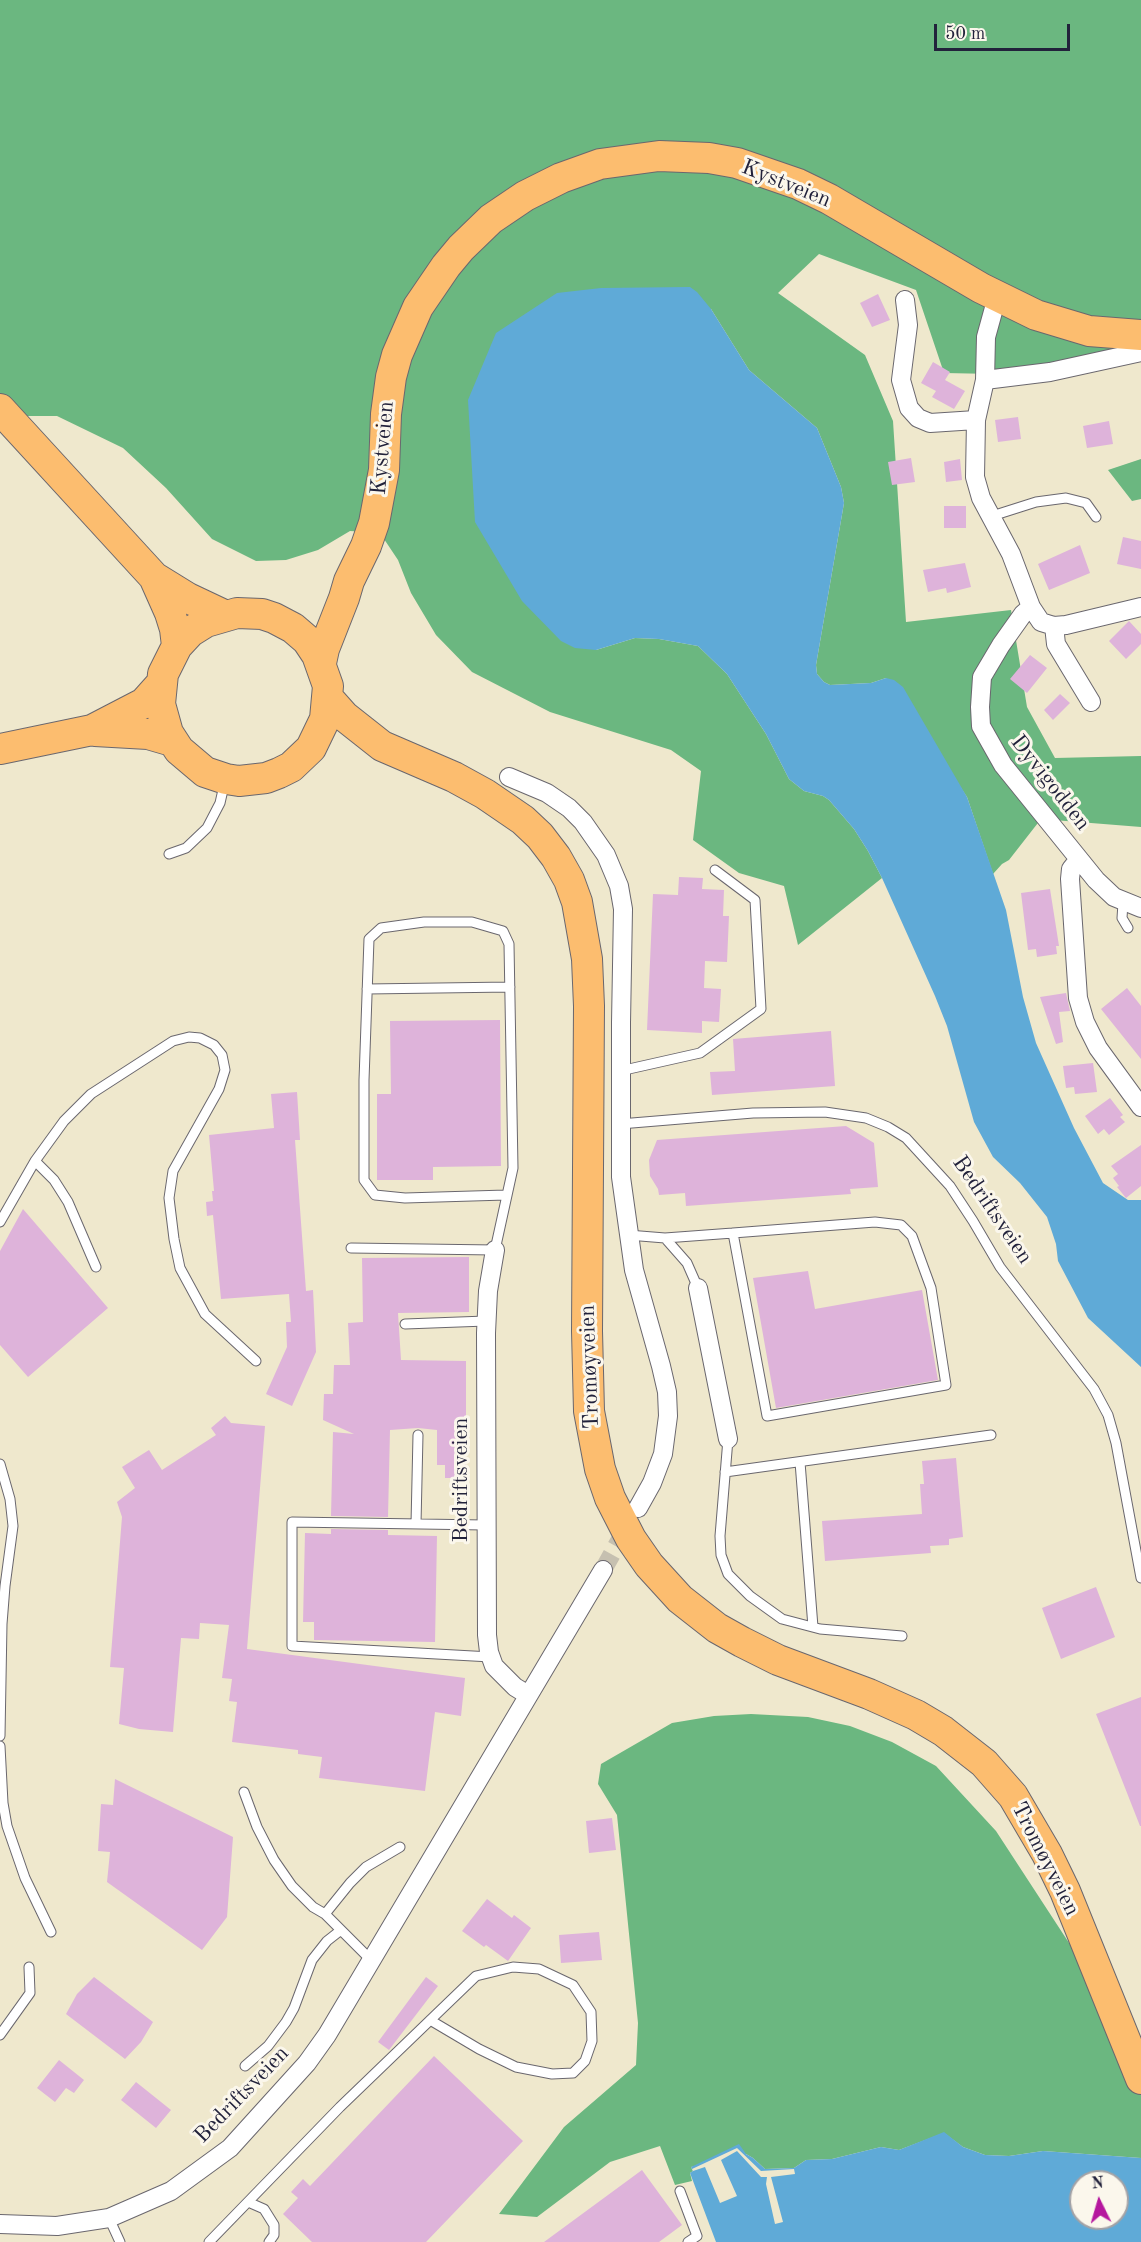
<!DOCTYPE html>
<meta charset="utf-8">
<style>
body{margin:0}
#map{position:relative;width:1141px;height:2242px;overflow:hidden;background:#efe8cd;font-family:"Old Standard TT",serif}
canvas{display:block}
.north{position:absolute;left:1069px;top:2170px;width:60px;height:60px;box-sizing:border-box;background:#fbf7ec;border:2px solid #a4a2a5;border-radius:50%;rotate:355deg;font-size:16px;font-weight:700;line-height:24px;text-align:center;color:#22223b}
.north::after{content:'';display:block;margin:auto;width:21px;height:27px;background:#b5179e;clip-path:polygon(50% 0,100% 100%,50% 72%,0 100%)}
.scale{position:absolute;left:934px;top:24px;width:136px;height:27px;box-sizing:border-box;border:3px solid #22223b;border-top:0;padding-left:8px;font-size:18px;line-height:21px;white-space:nowrap;color:#22223b;-webkit-text-stroke:4px #fbf7ec;paint-order:stroke}
</style>
<div id="map">
<canvas width="1141" height="2242"></canvas>
<div class="north">N</div>
<div class="scale">50 m</div>
</div>
<script>
const context = document.querySelector('canvas').getContext('2d');
context.lineJoin = 'round';
function paint(path, color) { context.fillStyle = color; context.fill(path, 'evenodd'); }
const shape = rows => new Path2D(rows.map(r => 'M' + r).join(''));
function strokePath(path, color, width, dash) { context.strokeStyle = color; context.lineWidth = width; context.lineCap = dash ? 'butt' : 'round'; context.setLineDash(dash || []); context.stroke(path); }
function write(font, color, halo, rows, align = 'center') {
  context.font = font + ' "Old Standard TT",serif'; context.lineWidth = 6; context.setLineDash([]); context.textBaseline = 'middle'; context.strokeStyle = halo; context.fillStyle = color; for (const [text, x, y, turn = 0] of rows) {
    context.save(); context.translate(x, y); context.rotate((+turn || 0) * Math.PI / 180); context.textAlign = isNaN(turn) ? turn : align; if (halo) context.strokeText(text, 0, 0); context.fillText(text, 0, 0); context.restore();
  }
}
paint(shape([
 [0,0,1141,0,1141,353,994,374,944,373,916,290,819,254,778,293,865,355,893,421,906,622,1011,610,1027,707,1055,758,1141,756,1141,827,1041,819,1009,860,1002,864,993,874,967,797,886,678,871,683,830,685,824,682,817,674,816,665,844,503,841,487,817,428,749,370,711,309,596,650,635,638,659,639,698,646,727,674,766,734,789,779,804,791,823,796,829,800,854,829,868,851,882,878,798,945,784,886,739,873,693,840,701,771,671,750,550,712,472,672,436,635,411,593,398,560,380,533,350,531,318,550,286,560,256,561,212,539,166,488,123,448,57,416,23,416,0,422],
 [1141,459,1141,499,1132,501,1108,470],
 [751,1714,808,1717,850,1726,892,1742,936,1766,996,1831,1086,1969,1141,2089,1141,2158,1043,2151,1009,2156,985,2155,963,2147,944,2133,899,2150,881,2147,832,2159,806,2160,794,2168,765,2169,753,2158,746,2154,691,2167,693,2171,690,2173,692,2181,675,2185,660,2146,610,2162,537,2217,499,2214,564,2127,636,2065,638,2023,617,1815,598,1784,601,1764,672,1723,714,1716]
]), '#6bb780');
paint(shape([
 [690,287,697,292,711,309,749,370,817,428,841,487,844,503,816,665,817,674,824,682,830,685,871,683,886,678,894,680,903,687,967,797,1006,910,1023,997,1036,1043,1074,1128,1103,1183,1128,1200,1141,1200,1141,1367,1088,1318,1058,1261,1056,1244,1047,1217,1020,1183,993,1157,974,1122,947,1026,935,996,882,878,868,851,854,829,829,800,823,796,804,791,789,779,766,734,727,674,698,646,659,639,635,638,596,650,575,648,561,641,522,601,475,522,468,400,496,333,557,293,601,288],
 [944,2132,963,2147,985,2155,1009,2156,1043,2151,1141,2158,1141,2242,716,2242,690,2173,693,2171,691,2167,739,2144,746,2154,753,2158,765,2169,794,2168,806,2160,832,2159,881,2147,899,2150],
 [1081,2182,1117,2182,1117,2218,1081,2218]
]), '#5faad7');
paint(shape([
 [737,2148,761,2171,794,2169,795,2174,771,2177,783,2222,775,2224,766,2184,767,2177,761,2177,737,2151,721,2160,737,2196,720,2203,705,2167,693,2171,692,2169]
]), '#efe8cd');
paint(shape([
 [878,294,890,320,872,327,860,303],
 [933,362,950,372,945,380,965,391,954,409,932,397,936,391,921,383],
 [1018,417,1021,439,998,442,995,420],
 [1109,421,1113,444,1087,448,1083,426],
 [911,458,915,482,892,485,888,462],
 [960,459,962,480,946,482,944,462],
 [944,506,966,506,966,528,944,528],
 [1123,537,1141,541,1141,569,1117,564],
 [1080,545,1090,573,1049,590,1038,564],
 [965,563,971,587,947,593,946,588,928,592,923,570],
 [1129,621,1141,634,1141,644,1126,659,1109,641],
 [1030,655,1047,668,1027,693,1010,679],
 [1060,694,1070,703,1053,720,1044,710],
 [679,877,703,878,702,889,724,890,723,916,729,916,727,962,705,961,704,988,721,989,719,1022,702,1021,702,1033,647,1030,653,894,678,895],
 [1050,889,1059,946,1056,946,1057,954,1037,957,1036,949,1028,950,1021,893],
 [1127,988,1141,1006,1141,1059,1101,1009],
 [1066,993,1070,1011,1059,1012,1063,1042,1056,1044,1040,997],
 [500,1020,501,1166,433,1167,433,1180,377,1180,377,1094,391,1094,390,1021],
 [831,1031,835,1086,712,1095,710,1072,735,1071,733,1039],
 [1093,1063,1097,1092,1075,1094,1074,1087,1066,1088,1063,1066],
 [297,1092,300,1140,295,1140,306,1291,313,1290,316,1352,292,1406,266,1394,287,1347,286,1322,291,1322,289,1294,221,1299,213,1215,207,1216,206,1202,213,1201,212,1191,214,1191,209,1135,274,1128,271,1094],
 [1110,1098,1123,1115,1120,1117,1125,1122,1109,1135,1104,1129,1098,1134,1085,1116],
 [846,1126,874,1143,878,1187,850,1189,851,1194,686,1206,685,1193,659,1195,658,1189,650,1176,649,1160,657,1140],
 [1141,1145,1141,1186,1126,1198,1117,1187,1119,1186,1113,1178,1118,1174,1111,1166],
 [23,1209,108,1308,28,1377,0,1345,0,1251],
 [469,1257,469,1312,398,1313,401,1360,466,1361,466,1478,445,1478,445,1465,437,1465,437,1430,418,1428,390,1430,388,1517,331,1516,333,1432,354,1434,323,1420,324,1394,333,1394,334,1365,350,1365,348,1323,363,1322,362,1258],
 [808,1271,815,1309,922,1290,938,1380,776,1408,753,1278],
 [225,1416,231,1423,265,1426,247,1649,465,1678,461,1716,435,1712,425,1791,319,1778,322,1757,298,1754,298,1750,232,1742,237,1702,229,1701,232,1679,222,1678,229,1625,200,1623,199,1639,181,1638,173,1732,139,1729,119,1724,124,1668,110,1667,122,1517,117,1502,135,1488,122,1467,149,1450,162,1470,216,1435,211,1428],
 [956,1458,963,1537,949,1539,949,1545,930,1546,931,1553,825,1561,822,1521,922,1514,920,1484,924,1484,922,1461],
 [331,1529,388,1530,388,1535,437,1536,435,1642,314,1640,314,1622,303,1622,305,1533,331,1534],
 [1096,1587,1115,1637,1061,1659,1042,1608],
 [1141,1697,1141,1826,1140,1826,1096,1714],
 [115,1779,233,1837,227,1917,202,1950,107,1882,110,1852,98,1851,101,1804,113,1805],
 [612,1818,616,1850,589,1853,586,1821],
 [487,1899,512,1918,514,1915,531,1928,508,1961,486,1945,484,1947,462,1931],
 [599,1932,602,1960,561,1963,559,1935],
 [94,1977,153,2022,141,2042,125,2059,66,2014,77,1994],
 [426,1977,438,1986,389,2050,378,2042],
 [434,2056,523,2141,426,2242,312,2242,283,2214,298,2198,291,2192,303,2179,310,2186],
 [59,2060,84,2080,74,2093,66,2088,55,2102,37,2088],
 [136,2082,171,2110,156,2128,121,2100],
 [642,2170,682,2225,659,2242,544,2242]
]), '#deb3da');
strokePath(shape([
 [603,1570,628,1525]
]), '#c6c0b0', 18, [18, 9]);
const service = shape([
 [992,516,1036,502,1066,498,1086,503,1096,517],
 [169,854,186,848,207,828,220,803,225,781],
 [1123,903,1122,918,1128,928],
 [367,989,510,987],
 [620,1071,700,1053,761,1009,755,900,715,870],
 [620,1124,753,1113,825,1112,866,1118,888,1127,906,1138,950,1186,973,1221,1000,1267,1094,1389,1108,1415,1116,1443,1141,1578],
 [35,1161,54,1180,68,1202,96,1267],
 [0,1222,35,1161,64,1121,91,1094,173,1041,189,1037,200,1038,214,1045,222,1055,225,1070,219,1089,173,1171,169,1198,174,1239,180,1268,205,1314,256,1361],
 [628,1235,665,1238,687,1263,698,1288],
 [665,1238,733,1233,875,1222,901,1225,912,1236,931,1288,946,1385,767,1416,733,1233],
 [351,1248,495,1250,513,1168,509,944,503,931,472,922,424,922,381,928,369,939,364,1080,364,1180,375,1195,405,1198,506,1195],
 [405,1324,486,1321],
 [728,1439,720,1536,721,1555,728,1574,750,1596,782,1619,820,1629,902,1636],
 [800,1462,813,1627],
 [0,1464,10,1499,13,1526,5,1586,2,1624,0,1736],
 [725,1472,991,1435],
 [416,1524,418,1435],
 [485,1525,292,1522,292,1646,491,1657],
 [0,1746,3,1803,7,1826,25,1878,51,1932],
 [244,1792,257,1827,274,1860,292,1886,313,1907,325,1914],
 [372,1961,325,1914,350,1883,366,1867,400,1847],
 [0,2035,30,1993,29,1967],
 [245,2066,268,2046,286,2022,294,2008,312,1960,327,1941,341,1930],
 [680,2191,697,2236,688,2242],
 [248,2202,264,2209,274,2225,274,2235,269,2242],
 [109,2218,120,2242],
 [209,2242,340,2107,476,1976,513,1967,539,1969,573,1985,591,2012,592,2041,585,2061,573,2073,552,2074,516,2067,479,2049,430,2020]
]);
const minor = shape([
 [1000,297,994,308,986,337,985,380,976,420,975,477,981,498,1011,554,1031,607,1041,622,1054,626,1066,625,1141,607],
 [905,300,908,325,901,380,909,408,918,418,930,423,976,420],
 [985,380,1050,372,1141,352],
 [1031,607,1023,614,1001,645,982,677,980,707,981,726,1003,765,1096,880,1114,897,1141,908],
 [1054,626,1056,644,1091,702],
 [509,777,547,793,569,808,583,822,606,855,619,886,623,909,621,1023,621,1177,634,1270,661,1366,667,1392,668,1416,663,1454,652,1483,638,1508],
 [1079,859,1071,869,1070,879,1078,998,1085,1022,1098,1048,1141,1107],
 [495,1250,488,1291,486,1333,487,1635,489,1652,494,1666,515,1687,528,1695],
 [698,1288,728,1439],
 [0,2224,57,2226,109,2218,171,2191,230,2148,307,2063,327,2035,603,1570]
]);
const primary = shape([
 [0,409,154,577,188,598,224,615],
 [154,577,170,613,175,629,177,646,163,674,160,704,168,733,179,750,205,772,226,779,239,781,266,778,279,773,291,767,311,748,325,719,328,686,317,655,307,640,293,628,274,618,262,614,237,613,206,622,190,632,177,646],
 [321,663,324,649,344,598,349,581,366,546,374,523,384,470,386,414,391,377,397,355,418,307,446,266,461,248,491,219,525,196,561,178,600,164,659,156,709,158,737,163,798,184,829,199,981,288,1036,315,1089,331,1141,335],
 [328,698,344,716,382,746,454,777,485,794,523,820,540,836,556,857,569,880,577,902,587,959,589,1006,587,1331,589,1411,600,1469,610,1498,631,1539,649,1565,680,1599,717,1628,742,1642,778,1660,869,1694,916,1715,943,1731,984,1763,1013,1796,1047,1854,1065,1891,1141,2079],
 [95,731,148,734,172,741],
 [0,749,92,730,144,703,161,684]
]);
strokePath(service, '#6a676e', 11);
strokePath(minor, '#6a676e', 20);
strokePath(primary, '#6a676e', 32);
strokePath(service, '#fff', 9);
strokePath(minor, '#fff', 18);
strokePath(primary, '#fcbd6f', 30);
write('22px', '#22223b', '#fbf7ec', [
 ["Kystveien",786,184,22],
 ["Kystveien",383,448,-85],
 ["Dyvigodden",1050,783,52],
 ["Bedriftsveien",992,1210,56],
 ["Tromøyveien",590,1367,-92],
 ["Bedriftsveien",461,1480,-90],
 ["Tromøyveien",1045,1859,63],
 ["Bedriftsveien",242,2095,-46]
]);
</script>
